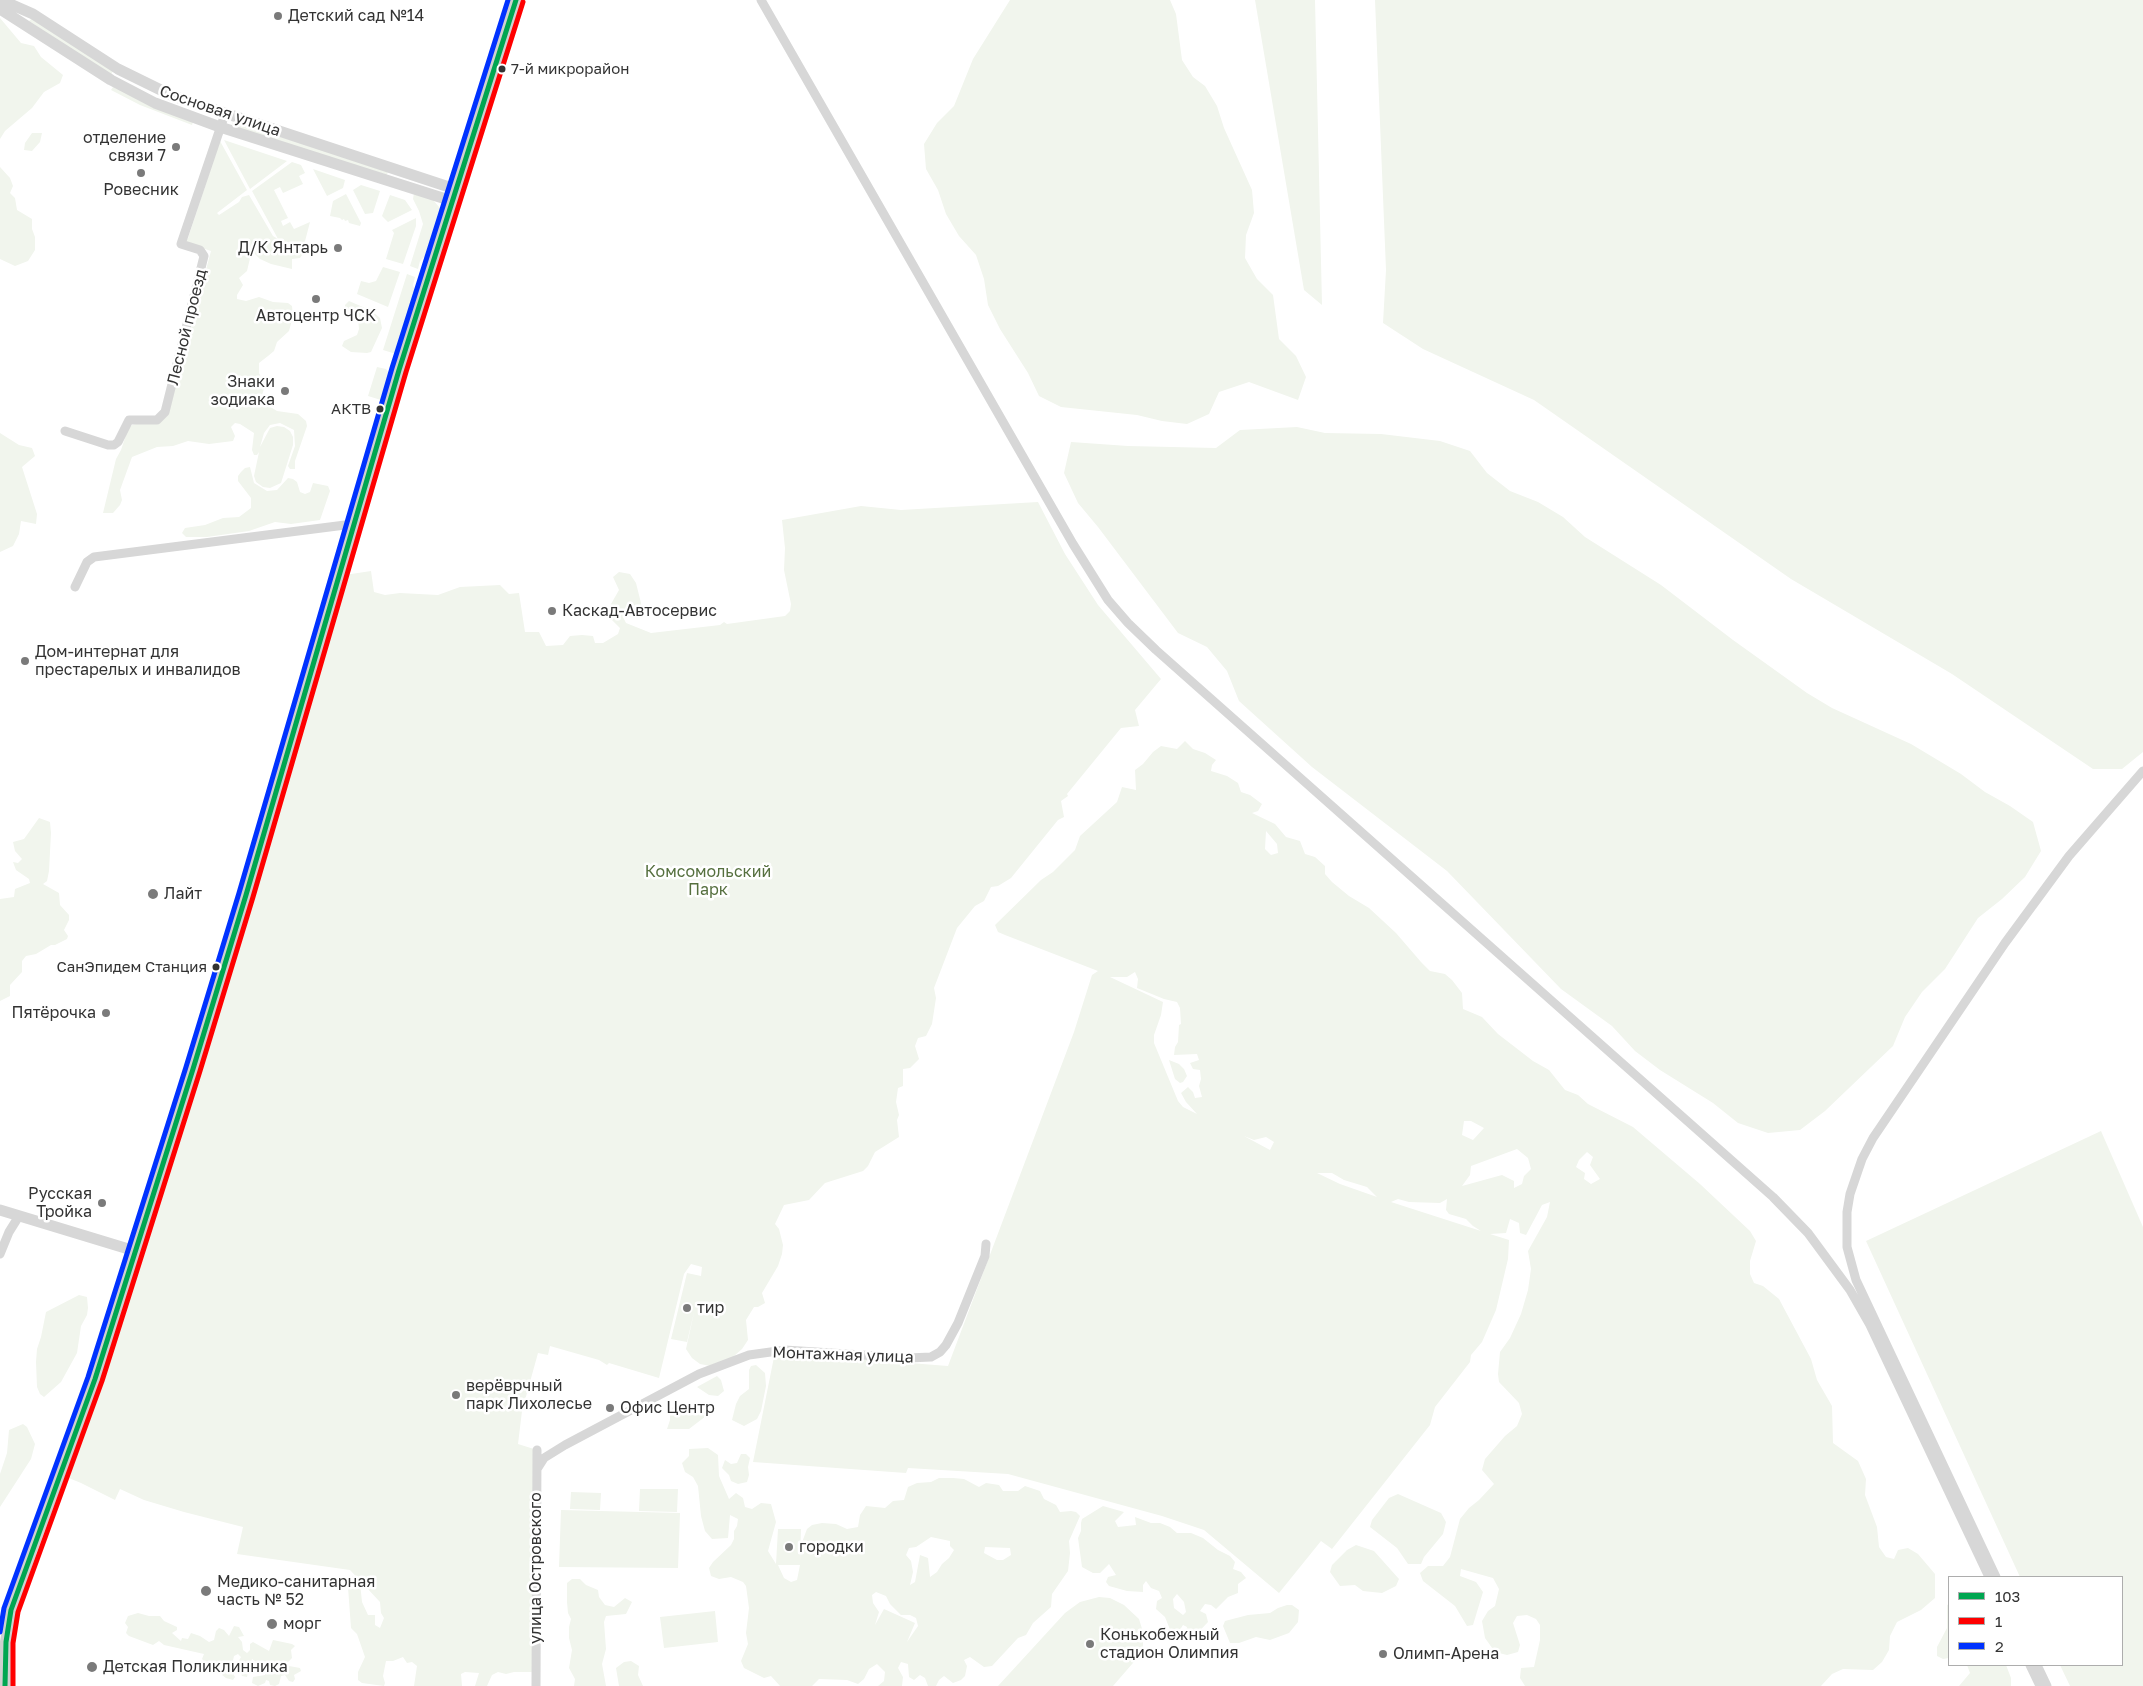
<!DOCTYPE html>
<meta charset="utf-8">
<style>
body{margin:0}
#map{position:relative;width:2143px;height:1686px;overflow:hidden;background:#fff;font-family:"Golos Text",sans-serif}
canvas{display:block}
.legend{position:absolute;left:1948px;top:1576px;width:175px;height:90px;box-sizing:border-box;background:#fff;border:1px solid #adadad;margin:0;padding:6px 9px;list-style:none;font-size:15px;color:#333}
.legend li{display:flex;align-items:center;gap:10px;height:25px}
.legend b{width:25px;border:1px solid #adadad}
</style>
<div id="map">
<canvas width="2143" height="1686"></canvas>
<ul class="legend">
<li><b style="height:6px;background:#00a651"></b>103</li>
<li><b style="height:6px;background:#f00"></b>1</li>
<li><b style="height:6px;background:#0032ff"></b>2</li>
</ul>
</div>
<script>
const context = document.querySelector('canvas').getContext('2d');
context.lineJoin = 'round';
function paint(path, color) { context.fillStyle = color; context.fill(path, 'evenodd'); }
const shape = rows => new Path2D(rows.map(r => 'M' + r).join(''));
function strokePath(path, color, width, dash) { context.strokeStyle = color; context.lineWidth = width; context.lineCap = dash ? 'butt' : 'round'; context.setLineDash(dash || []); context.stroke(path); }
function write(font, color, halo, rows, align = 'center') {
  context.font = font + ' "Golos Text",sans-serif'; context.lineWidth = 5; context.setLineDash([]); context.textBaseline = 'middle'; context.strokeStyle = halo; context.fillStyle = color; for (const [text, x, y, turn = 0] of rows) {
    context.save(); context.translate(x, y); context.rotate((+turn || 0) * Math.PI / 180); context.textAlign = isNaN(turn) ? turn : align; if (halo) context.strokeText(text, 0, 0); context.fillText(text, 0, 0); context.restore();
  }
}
paint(shape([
 [1010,0,1170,0,1176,14,1182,60,1193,77,1205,86,1217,106,1224,128,1252,190,1254,213,1246,235,1245,258,1257,279,1273,295,1279,339,1296,356,1306,377,1298,400,1249,382,1219,392,1209,414,1187,424,1162,421,1137,415,1061,407,1039,396,1028,373,1000,329,988,305,984,279,976,255,959,236,946,214,938,190,926,169,924,144,937,123,954,106,973,59],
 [1255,0,1315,0,1322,305,1304,290],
 [1375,0,2143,0,2143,752,2122,769,2093,769,1952,674,1791,579,1534,400,1423,349,1383,323,1386,270],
 [0,18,21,43,34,46,41,57,63,75,60,83,44,92,32,108,5,131,0,139],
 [32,18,113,71,111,75,29,21],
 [113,87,193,122,192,125,140,105,111,90],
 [233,122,388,171,387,175,231,126],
 [32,133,42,133,40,142,32,151,24,150,25,143],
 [224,140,287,161,250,189],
 [220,141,247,190,217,213,219,215,239,202,242,197,249,195,273,236,278,239,252,191,292,162,301,165,305,173,299,176,303,184,283,193,280,187,274,190,288,218,281,221,283,226,290,222,294,229,310,222,303,249,301,249,302,255,300,258,292,259,292,269,271,264,260,259,255,254,251,254,247,271,239,278,243,285,237,295,237,299,246,301,259,297,273,302,288,303,292,306,293,316,289,331,277,342,274,351,268,356,259,363,259,373,265,385,261,399,264,403,277,411,298,414,306,421,307,426,295,461,295,469,290,469,288,466,295,446,294,430,280,423,270,425,264,433,260,447,270,428,277,426,284,427,290,431,293,437,293,445,281,483,270,488,263,487,256,482,254,476,259,452,257,455,254,455,252,450,254,433,240,424,235,423,231,427,235,436,233,441,209,444,188,441,173,446,157,447,132,457,120,490,122,500,120,505,113,513,103,513,116,459,121,450,128,429,132,425,167,416,211,251,184,242,188,238],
 [0,167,10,178,13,186,10,193,15,198,17,210,32,219,32,229,35,237,35,250,28,261,15,266,0,259],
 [313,169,345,180,343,188,327,196],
 [361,185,380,191,373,213,365,214,353,190],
 [414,193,433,200,440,208,425,256,420,261,418,269,410,266,423,224,419,211,413,199],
 [346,194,361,223,360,226,349,223,348,220,345,221,344,219,342,220,340,218,330,216,333,201],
 [390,195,405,200,412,210,388,222,382,216],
 [416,218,416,226,403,264,386,259,394,233,392,230],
 [383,267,400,272,388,307,357,294,361,281,369,283,376,281],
 [407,274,415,277,413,285,415,291,396,354,383,350],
 [349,301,372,311,380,318,382,328,371,352,367,353,351,352,342,346,344,341,357,335,359,329,358,318,347,315,345,310,345,305],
 [377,367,386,369,389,373,381,400,368,396],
 [1297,427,1325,433,1381,434,1440,441,1470,451,1487,473,1510,491,1538,502,1563,517,1585,537,1661,585,1733,640,1807,693,1832,708,1911,744,1961,774,1985,792,2010,806,2033,822,2041,851,2025,877,2002,899,1978,918,1945,969,1922,992,1905,1017,1893,1046,1825,1111,1800,1130,1768,1133,1738,1123,1713,1103,1660,1070,1635,1051,1612,1026,1561,989,1447,871,1312,767,1239,701,1227,671,1207,647,1178,633,1098,527,1078,503,1064,473,1071,442,1128,446,1216,448,1240,430],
 [0,433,19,445,32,448,35,456,22,467,37,514,36,524,21,521,19,534,13,546,0,552],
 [250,467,254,483,267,491,277,490,288,478,293,479,297,482,300,492,305,494,310,492,313,483,328,486,330,491,320,520,291,524,275,522,249,531,207,537,186,537,182,533,185,528,205,525,223,518,239,517,251,508,251,498,238,481,238,476,241,472,245,468],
 [1038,502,1065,554,1098,605,1161,679,1135,710,1139,726,1121,728,1067,794,1068,796,1061,801,1064,817,1058,820,1011,878,998,886,991,887,984,901,975,906,957,928,934,988,936,998,932,1024,926,1036,918,1038,915,1046,919,1059,910,1068,903,1069,903,1086,898,1088,896,1102,899,1115,897,1120,899,1137,875,1152,868,1166,863,1171,825,1183,809,1200,784,1205,775,1224,779,1229,783,1245,782,1254,778,1266,762,1293,765,1303,758,1307,754,1307,746,1320,748,1340,742,1349,726,1363,716,1367,700,1364,692,1358,686,1349,695,1308,687,1342,671,1339,687,1273,701,1276,702,1267,691,1264,684,1274,659,1378,609,1363,607,1365,599,1360,550,1346,548,1355,538,1353,522,1411,518,1444,537,1450,536,1672,514,1672,506,1674,498,1672,492,1675,487,1686,475,1686,479,1673,465,1672,461,1674,462,1686,414,1686,417,1666,412,1662,407,1663,403,1657,393,1661,386,1661,383,1676,385,1683,384,1686,362,1683,358,1680,358,1672,365,1657,357,1634,351,1628,348,1587,349,1577,353,1576,360,1583,362,1602,368,1615,375,1615,375,1625,380,1628,384,1618,381,1613,380,1602,350,1570,237,1554,243,1527,184,1512,144,1500,120,1489,115,1500,81,1483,59,1474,74,1434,338,576,371,571,374,592,385,595,400,593,438,595,460,587,500,585,509,594,519,593,525,632,539,632,546,646,563,645,570,636,582,635,593,636,595,643,603,643,618,634,620,628,609,617,611,604,619,590,613,577,619,572,630,574,636,583,641,603,642,615,623,617,626,623,651,633,720,625,724,622,727,624,785,616,790,611,791,604,784,570,785,548,782,520,861,506,901,510],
 [1185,741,1193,749,1205,753,1216,760,1212,765,1211,771,1227,776,1238,783,1241,792,1250,795,1262,804,1258,811,1252,813,1275,824,1286,837,1300,841,1305,854,1315,857,1325,866,1325,874,1332,882,1349,896,1369,908,1396,933,1421,962,1430,971,1445,974,1452,980,1462,993,1463,1009,1482,1017,1498,1034,1533,1061,1549,1070,1565,1090,1578,1095,1588,1104,1633,1127,1700,1184,1750,1231,1756,1241,1750,1261,1750,1274,1754,1283,1763,1286,1779,1299,1811,1359,1817,1380,1832,1406,1833,1443,1858,1461,1866,1479,1865,1495,1877,1527,1879,1547,1886,1557,1894,1559,1898,1550,1908,1548,1918,1554,1935,1574,1935,1598,1921,1610,1897,1622,1890,1636,1889,1650,1882,1662,1873,1670,1843,1669,1832,1674,1821,1686,1525,1686,1520,1678,1521,1668,1534,1667,1540,1640,1540,1625,1536,1619,1527,1615,1517,1616,1513,1623,1520,1645,1518,1652,1507,1655,1495,1652,1485,1638,1482,1621,1488,1611,1495,1606,1499,1589,1493,1578,1461,1569,1460,1576,1476,1582,1483,1592,1473,1625,1467,1626,1455,1606,1423,1581,1420,1573,1428,1566,1443,1566,1450,1557,1460,1519,1469,1508,1479,1500,1494,1484,1482,1470,1485,1459,1505,1436,1517,1426,1522,1414,1519,1403,1499,1382,1498,1374,1500,1352,1510,1338,1521,1314,1528,1290,1531,1269,1528,1251,1547,1217,1550,1202,1542,1205,1526,1235,1520,1233,1519,1223,1510,1219,1506,1233,1490,1234,1509,1240,1508,1259,1496,1310,1482,1342,1471,1355,1470,1362,1435,1407,1430,1425,1332,1549,1321,1541,1279,1593,1204,1530,1162,1516,1008,1474,908,1468,906,1473,753,1462,774,1357,871,1360,948,1366,1074,1032,1092,975,1098,971,1005,935,998,932,995,925,1041,880,1053,872,1075,850,1080,836,1117,802,1122,787,1136,790,1135,770,1143,764,1153,752,1161,746,1177,749],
 [1266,831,1277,844,1278,853,1271,855,1265,849],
 [1135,972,1138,979,1137,988,1164,999,1177,1002,1180,1008,1181,1024,1179,1025,1178,1042,1175,1047,1174,1055,1197,1054,1199,1060,1190,1063,1193,1069,1200,1070,1201,1079,1199,1086,1202,1097,1195,1098,1193,1092,1188,1087,1181,1093,1186,1102,1197,1114,1183,1107,1178,1101,1154,1043,1154,1035,1161,1015,1163,1002,1110,977,1127,977],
 [1464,1121,1471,1121,1484,1128,1473,1140,1462,1135],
 [1244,1136,1254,1140,1266,1137,1274,1142,1270,1150],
 [1517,1149,1528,1158,1531,1169,1524,1176,1522,1184,1514,1188,1514,1181,1502,1175,1462,1186,1470,1175,1471,1166],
 [1587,1152,1593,1157,1590,1165,1600,1179,1591,1184,1584,1179,1585,1173,1576,1167,1579,1160],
 [1317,1173,1332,1173,1344,1180,1367,1187,1377,1197,1340,1184],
 [1398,1199,1409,1202,1440,1203,1447,1199,1446,1210,1449,1214,1466,1219,1473,1226,1481,1231,1391,1202],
 [39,818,50,822,51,833,49,871,47,881,43,884,59,893,60,905,69,915,69,920,64,930,68,936,67,939,55,945,51,945,36,954,26,956,22,961,22,972,10,985,10,996,0,1001,0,899,14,897,15,889,30,883,29,879,16,870,13,862,18,863,22,859,15,851,13,842,24,839],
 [1169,1060,1179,1064,1184,1069,1187,1076,1183,1082,1180,1083,1175,1079],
 [2101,1131,2143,1227,2143,1686,2070,1686,2060,1665,2122,1665,2122,1577,2020,1577,1866,1241],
 [79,1295,87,1297,88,1308,87,1315,81,1326,77,1353,61,1382,44,1397,40,1394,37,1387,36,1362,37,1349,41,1337,46,1312],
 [756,1365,765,1373,766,1386,761,1411,757,1419,744,1426,732,1420,736,1404,740,1396,749,1389,749,1370,751,1366],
 [717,1376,721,1380,724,1391,718,1396,709,1395,697,1387],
 [674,1406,682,1409,690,1415,703,1411,706,1416,689,1429,667,1429,670,1420,670,1411],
 [23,1424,27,1427,35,1444,31,1459,0,1507,0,1474,7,1453,9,1430],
 [708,1448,718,1455,719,1476,729,1499,736,1493,743,1498,745,1507,752,1509,761,1503,771,1504,776,1522,768,1551,776,1564,778,1529,801,1529,800,1562,801,1545,807,1529,812,1525,822,1523,836,1524,847,1529,858,1527,860,1515,866,1506,885,1508,893,1501,904,1500,908,1487,917,1483,931,1482,939,1478,953,1478,964,1479,979,1487,986,1483,999,1485,1003,1491,1018,1491,1025,1486,1040,1491,1044,1499,1056,1505,1060,1512,1071,1511,1076,1512,1080,1516,1069,1541,1070,1553,1068,1571,1052,1594,1051,1607,1033,1623,1026,1635,1018,1638,992,1666,984,1667,970,1657,964,1660,967,1666,965,1676,961,1680,953,1683,944,1676,939,1680,936,1686,928,1686,925,1678,920,1675,914,1680,909,1677,908,1664,901,1662,898,1668,903,1677,902,1686,878,1686,884,1681,885,1672,877,1664,869,1669,864,1679,858,1684,847,1680,819,1679,812,1686,780,1686,771,1676,764,1678,744,1668,741,1661,748,1644,746,1633,749,1608,746,1586,743,1582,731,1577,719,1579,711,1576,709,1568,713,1562,731,1545,734,1539,734,1531,737,1526,738,1519,730,1515,728,1538,712,1539,705,1531,701,1516,698,1486,693,1477,685,1472,682,1463,689,1456,689,1449],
 [931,1537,950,1541,950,1546,954,1550,949,1558,942,1564,937,1572,930,1577,928,1558,920,1555,915,1582,910,1585,913,1572,911,1561,906,1555,909,1548,916,1547],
 [985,1547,1010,1548,1011,1555,1003,1560,997,1560,984,1553],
 [778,1565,800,1565,797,1580,791,1582,784,1578],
 [876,1592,886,1596,890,1604,901,1615,910,1615,916,1618,918,1626,907,1642,915,1623,884,1609,875,1625,879,1612,873,1603,872,1595],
 [741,1454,746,1454,750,1458,748,1467,749,1475,747,1482,738,1484,731,1481,729,1475,722,1468,725,1460,731,1464,737,1463],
 [640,1489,678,1489,677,1512,639,1511],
 [571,1492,601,1493,600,1510,570,1509],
 [1398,1494,1441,1513,1446,1522,1443,1534,1424,1557,1421,1564,1408,1564,1397,1548,1370,1527,1372,1520,1389,1498],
 [1103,1506,1124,1512,1115,1521,1118,1527,1136,1525,1135,1517,1151,1523,1160,1523,1170,1527,1177,1533,1191,1533,1203,1538,1218,1550,1230,1556,1235,1562,1233,1569,1241,1572,1246,1578,1238,1584,1238,1593,1228,1597,1216,1609,1211,1605,1205,1604,1200,1611,1206,1614,1208,1622,1191,1640,1185,1638,1187,1627,1183,1625,1176,1636,1171,1632,1165,1617,1156,1609,1157,1601,1162,1598,1159,1591,1151,1588,1146,1581,1143,1585,1143,1592,1127,1591,1109,1586,1106,1582,1108,1577,1116,1575,1109,1564,1100,1573,1093,1573,1082,1567,1078,1538,1081,1531,1081,1523,1082,1519],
 [1177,1594,1184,1602,1186,1612,1183,1615,1174,1608,1173,1599],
 [561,1510,680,1513,678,1568,559,1567],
 [1356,1545,1374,1551,1399,1579,1396,1586,1382,1593,1363,1591,1355,1585,1340,1586,1330,1572,1332,1565,1347,1550],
 [572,1579,580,1579,586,1585,598,1590,599,1597,605,1605,614,1607,625,1598,632,1602,626,1614,606,1616,604,1622,606,1649,602,1664,606,1686,574,1686,575,1679,569,1668,572,1650,569,1638,569,1627,571,1619,568,1613,567,1602,567,1583],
 [1099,1597,1110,1598,1124,1605,1139,1619,1143,1632,1143,1647,1139,1656,1113,1686,998,1686,1065,1613,1080,1602],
 [1949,1604,1949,1658,1943,1659,1937,1656,1937,1647,1947,1628,1947,1605],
 [1287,1605,1292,1605,1299,1610,1298,1622,1289,1633,1270,1640,1256,1637,1239,1643,1230,1643,1223,1626,1225,1621,1248,1615,1270,1613,1278,1608],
 [715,1611,718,1642,664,1648,660,1617],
 [138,1613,149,1616,160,1616,164,1621,177,1627,177,1630,172,1633,181,1641,182,1638,188,1639,191,1633,200,1636,209,1642,214,1640,216,1631,219,1628,224,1630,229,1636,234,1626,239,1627,244,1636,238,1637,242,1642,243,1650,247,1653,250,1650,250,1644,253,1642,269,1651,273,1640,292,1644,295,1646,291,1650,292,1658,287,1663,289,1666,300,1668,301,1671,294,1675,295,1679,293,1682,289,1681,285,1675,281,1676,279,1684,275,1686,270,1685,269,1681,266,1680,265,1683,258,1686,252,1683,253,1677,265,1675,267,1669,275,1667,274,1663,267,1666,259,1664,252,1659,247,1677,242,1676,237,1664,241,1657,238,1654,234,1656,231,1669,235,1677,233,1680,226,1678,222,1675,222,1663,205,1662,202,1659,204,1654,164,1645,159,1641,153,1645,129,1636,126,1633,128,1627,125,1623,128,1616],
 [631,1661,639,1666,638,1675,643,1686,619,1686,616,1668,624,1662],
 [1967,1665,2006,1665,2011,1678,2011,1686,1959,1686,1970,1673]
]), '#f1f5ed');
strokePath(shape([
 [761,0,1073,544,1108,600,1128,623,1156,650,1773,1197,1808,1233,1850,1290,1870,1325,1989,1577],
 [65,431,108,445,114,445,118,442,129,420,157,420,165,412,204,256,200,250,181,244,225,114],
 [75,587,87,562,94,557,353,524],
 [0,1254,9,1232,19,1216],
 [537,1469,544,1458,565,1445,699,1374,749,1355,785,1350,908,1358,931,1357,940,1352,946,1345,958,1323,985,1256,986,1244],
 [1996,1577,1856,1280,1847,1247,1847,1212,1850,1194,1862,1159,1873,1138,2005,943,2069,856,2143,771],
 [2030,1665,2040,1686],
 [2037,1665,2047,1686],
 [536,1686,537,1450]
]), '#d7d7d7', 9);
strokePath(shape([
 [1,0,33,14,118,69,173,96,455,189],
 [0,9,111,80,155,103,220,127,452,201],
 [0,1210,135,1251]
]), '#d7d7d7', 11);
strokePath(shape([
 [5,1686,6,1642,11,1610,31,1551,95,1379,193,1069,246,895,399,370,516,0]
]), '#d0d0d0', 12);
strokePath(shape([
 [5,1686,6,1642,11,1610,95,1379,193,1069,246,895,399,370,516,0]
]), '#00a651', 5);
strokePath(shape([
 [13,1686,13,1643,18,1612,102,1381,200,1071,253,897,406,372,523,2]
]), '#f00', 5);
strokePath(shape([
 [0,1632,4,1608,88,1377,186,1067,239,893,392,368,508,0]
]), '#0032ff', 5);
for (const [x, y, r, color] of [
 [278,16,5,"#7a7a7a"],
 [502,69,4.5,"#333"],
 [176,147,5,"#7a7a7a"],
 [141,173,5,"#7a7a7a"],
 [338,248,5,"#7a7a7a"],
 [316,299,5,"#7a7a7a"],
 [285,391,5,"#7a7a7a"],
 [380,409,4.5,"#333"],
 [552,611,5,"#7a7a7a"],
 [25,661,5,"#7a7a7a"],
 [153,894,6,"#7a7a7a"],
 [216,967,4.5,"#333"],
 [106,1013,5,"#7a7a7a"],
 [102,1203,5,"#7a7a7a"],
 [687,1308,5,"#7a7a7a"],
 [456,1395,5,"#7a7a7a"],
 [610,1408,5,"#7a7a7a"],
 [789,1547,5,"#7a7a7a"],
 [206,1591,6,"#7a7a7a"],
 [272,1624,6,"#7a7a7a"],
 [1090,1644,5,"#7a7a7a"],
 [1383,1654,5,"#7a7a7a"],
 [92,1667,6,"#7a7a7a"]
]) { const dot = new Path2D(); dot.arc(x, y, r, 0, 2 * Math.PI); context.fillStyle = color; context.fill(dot); strokePath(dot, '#fff', 2); }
write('15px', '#333', '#fff', [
 ["7-й микрорайон",511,69,"left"],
 ["АКТВ",371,409],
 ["СанЭпидем Станция",207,967]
], 'right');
write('16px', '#333', '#fff', [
 ["Детский сад №14",288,16],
 ["отделение",166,138,"right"],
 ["связи 7",166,156,"right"],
 ["Ровесник",141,190,"center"],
 ["Д/К Янтарь",328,248,"right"],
 ["Автоцентр ЧСК",316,316,"center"],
 ["Знаки",275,382,"right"],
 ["зодиака",275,400,"right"],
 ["Каскад-Автосервис",562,611],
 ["Дом-интернат для",35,652],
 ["престарелых и инвалидов",35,670],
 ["Лайт",164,894],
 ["Пятёрочка",96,1013,"right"],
 ["Русская",92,1194,"right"],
 ["Тройка",92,1212,"right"],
 ["тир",697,1308],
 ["верёврчный",466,1386],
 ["парк Лихолесье",466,1404],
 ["Офис Центр",620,1408],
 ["городки",799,1547],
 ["Медико-санитарная",217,1582],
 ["часть № 52",217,1600],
 ["морг",283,1624],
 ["Конькобежный",1100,1635],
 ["стадион Олимпия",1100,1653],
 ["Олимп-Арена",1393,1654],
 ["Детская Поликлинника",103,1667]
], 'left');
write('16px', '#333', '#fff', [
 ["Сосновая улица",220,111,19],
 ["Лесной проезд",187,327,-76],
 ["Монтажная улица",843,1355,2],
 ["улица Островского",536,1568,-90]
]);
write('16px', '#56703f', '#fff', [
 ["Комсомольский",708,872],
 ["Парк",708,890]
]);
</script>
